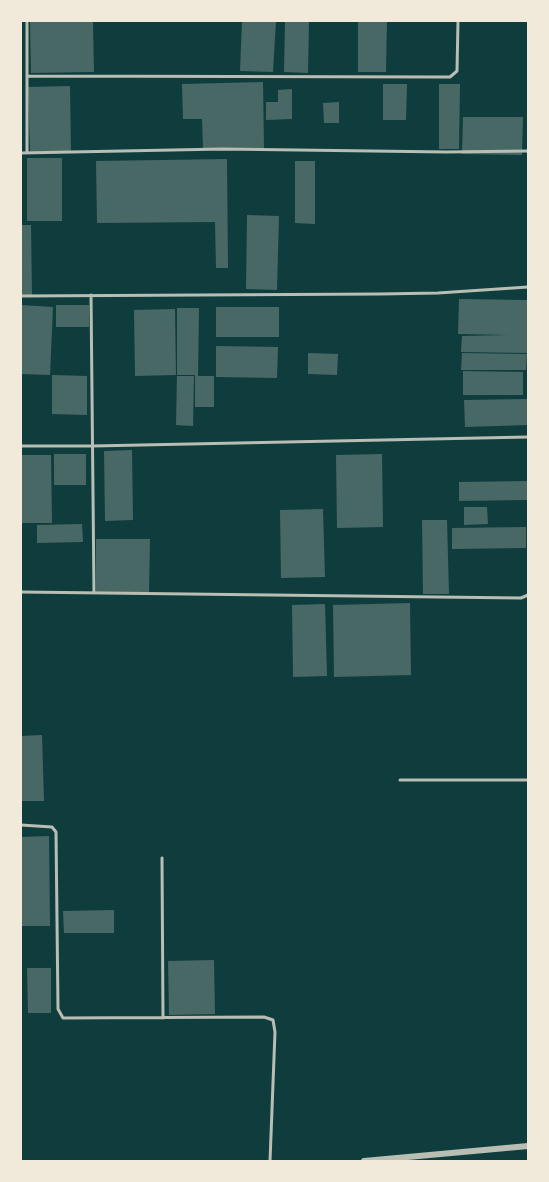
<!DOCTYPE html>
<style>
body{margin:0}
#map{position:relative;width:549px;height:1182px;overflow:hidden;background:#0f3d3e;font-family:"Roboto Condensed",sans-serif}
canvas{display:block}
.frame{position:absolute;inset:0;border:22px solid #f1e9da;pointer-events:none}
</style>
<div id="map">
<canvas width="549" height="1182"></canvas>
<div class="frame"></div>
</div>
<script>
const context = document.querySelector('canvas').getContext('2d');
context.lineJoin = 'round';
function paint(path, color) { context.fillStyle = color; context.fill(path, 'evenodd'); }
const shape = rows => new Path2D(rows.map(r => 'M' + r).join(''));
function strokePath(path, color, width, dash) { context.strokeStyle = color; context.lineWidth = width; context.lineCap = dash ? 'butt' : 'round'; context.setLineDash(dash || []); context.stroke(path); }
paint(shape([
 [30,21,93,21,94,72,31,73],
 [242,21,276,21,273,72,240,71],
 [285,21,309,21,308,73,284,72],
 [358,21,387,21,386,72,358,72],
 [263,82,264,148,203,149,202,119,183,119,182,84],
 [383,84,407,84,406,120,383,120],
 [439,84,460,84,459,149,439,149],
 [70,86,71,151,30,152,28,87],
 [292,89,292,119,266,120,266,102,278,102,278,90],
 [339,102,339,123,324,123,323,103],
 [463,117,523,117,522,155,462,154],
 [27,158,62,158,62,221,27,221],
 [227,159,228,268,216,268,215,222,97,223,96,161],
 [295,161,315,161,315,224,295,223],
 [247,215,279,216,277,290,246,289],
 [21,225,31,225,32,295,21,295],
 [459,299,528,300,528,353,461,352,462,336,508,335,458,334],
 [21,305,53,307,50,375,21,374],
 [56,305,89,305,89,327,56,327],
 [216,307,279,307,279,337,216,337],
 [177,308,199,308,198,376,214,376,214,407,195,407,195,375,177,375],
 [175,309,176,375,135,376,134,310],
 [216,346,278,347,277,378,216,377],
 [308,353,338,354,337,375,308,374],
 [462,353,527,354,526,370,461,370],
 [463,371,523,372,523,395,463,395],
 [52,375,87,376,87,415,52,414],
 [177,376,194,376,193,426,176,425],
 [528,399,528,425,465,427,464,400],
 [132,450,133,520,105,521,104,451],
 [54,454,86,454,86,485,54,485],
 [382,454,383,527,337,528,336,455],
 [21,455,51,455,52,523,21,523],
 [527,481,527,500,459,501,459,482],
 [464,507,487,507,488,524,464,525],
 [323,509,325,577,281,578,280,510],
 [422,520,447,520,449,594,423,594],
 [82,524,83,542,37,543,37,525],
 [526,527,526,548,452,549,452,528],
 [96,539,150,539,149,593,96,592],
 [410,603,411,675,334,677,333,605],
 [325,604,327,676,293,677,292,605],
 [42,735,44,801,21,801,21,736],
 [49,836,50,926,21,926,21,837],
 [114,910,114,933,64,933,63,911],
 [214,960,215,1014,169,1015,168,961],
 [27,968,51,968,51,1013,28,1013]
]), '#486865');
strokePath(shape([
 [27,21,27,153],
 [27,76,444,77,450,77,457,71,458,21],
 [21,153,223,149,446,152,528,151],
 [91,295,94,593],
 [21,296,380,294,438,293,528,287],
 [21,446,93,446,528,437],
 [21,592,521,598,528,595],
 [400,780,528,780],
 [21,825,52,827,56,832,58,1009,63,1018,264,1017,273,1020,275,1032,270,1161],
 [162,858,163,1018]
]), '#b8beb3', 3);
strokePath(shape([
 [364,1161,528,1146]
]), '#b8beb3', 6);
</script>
